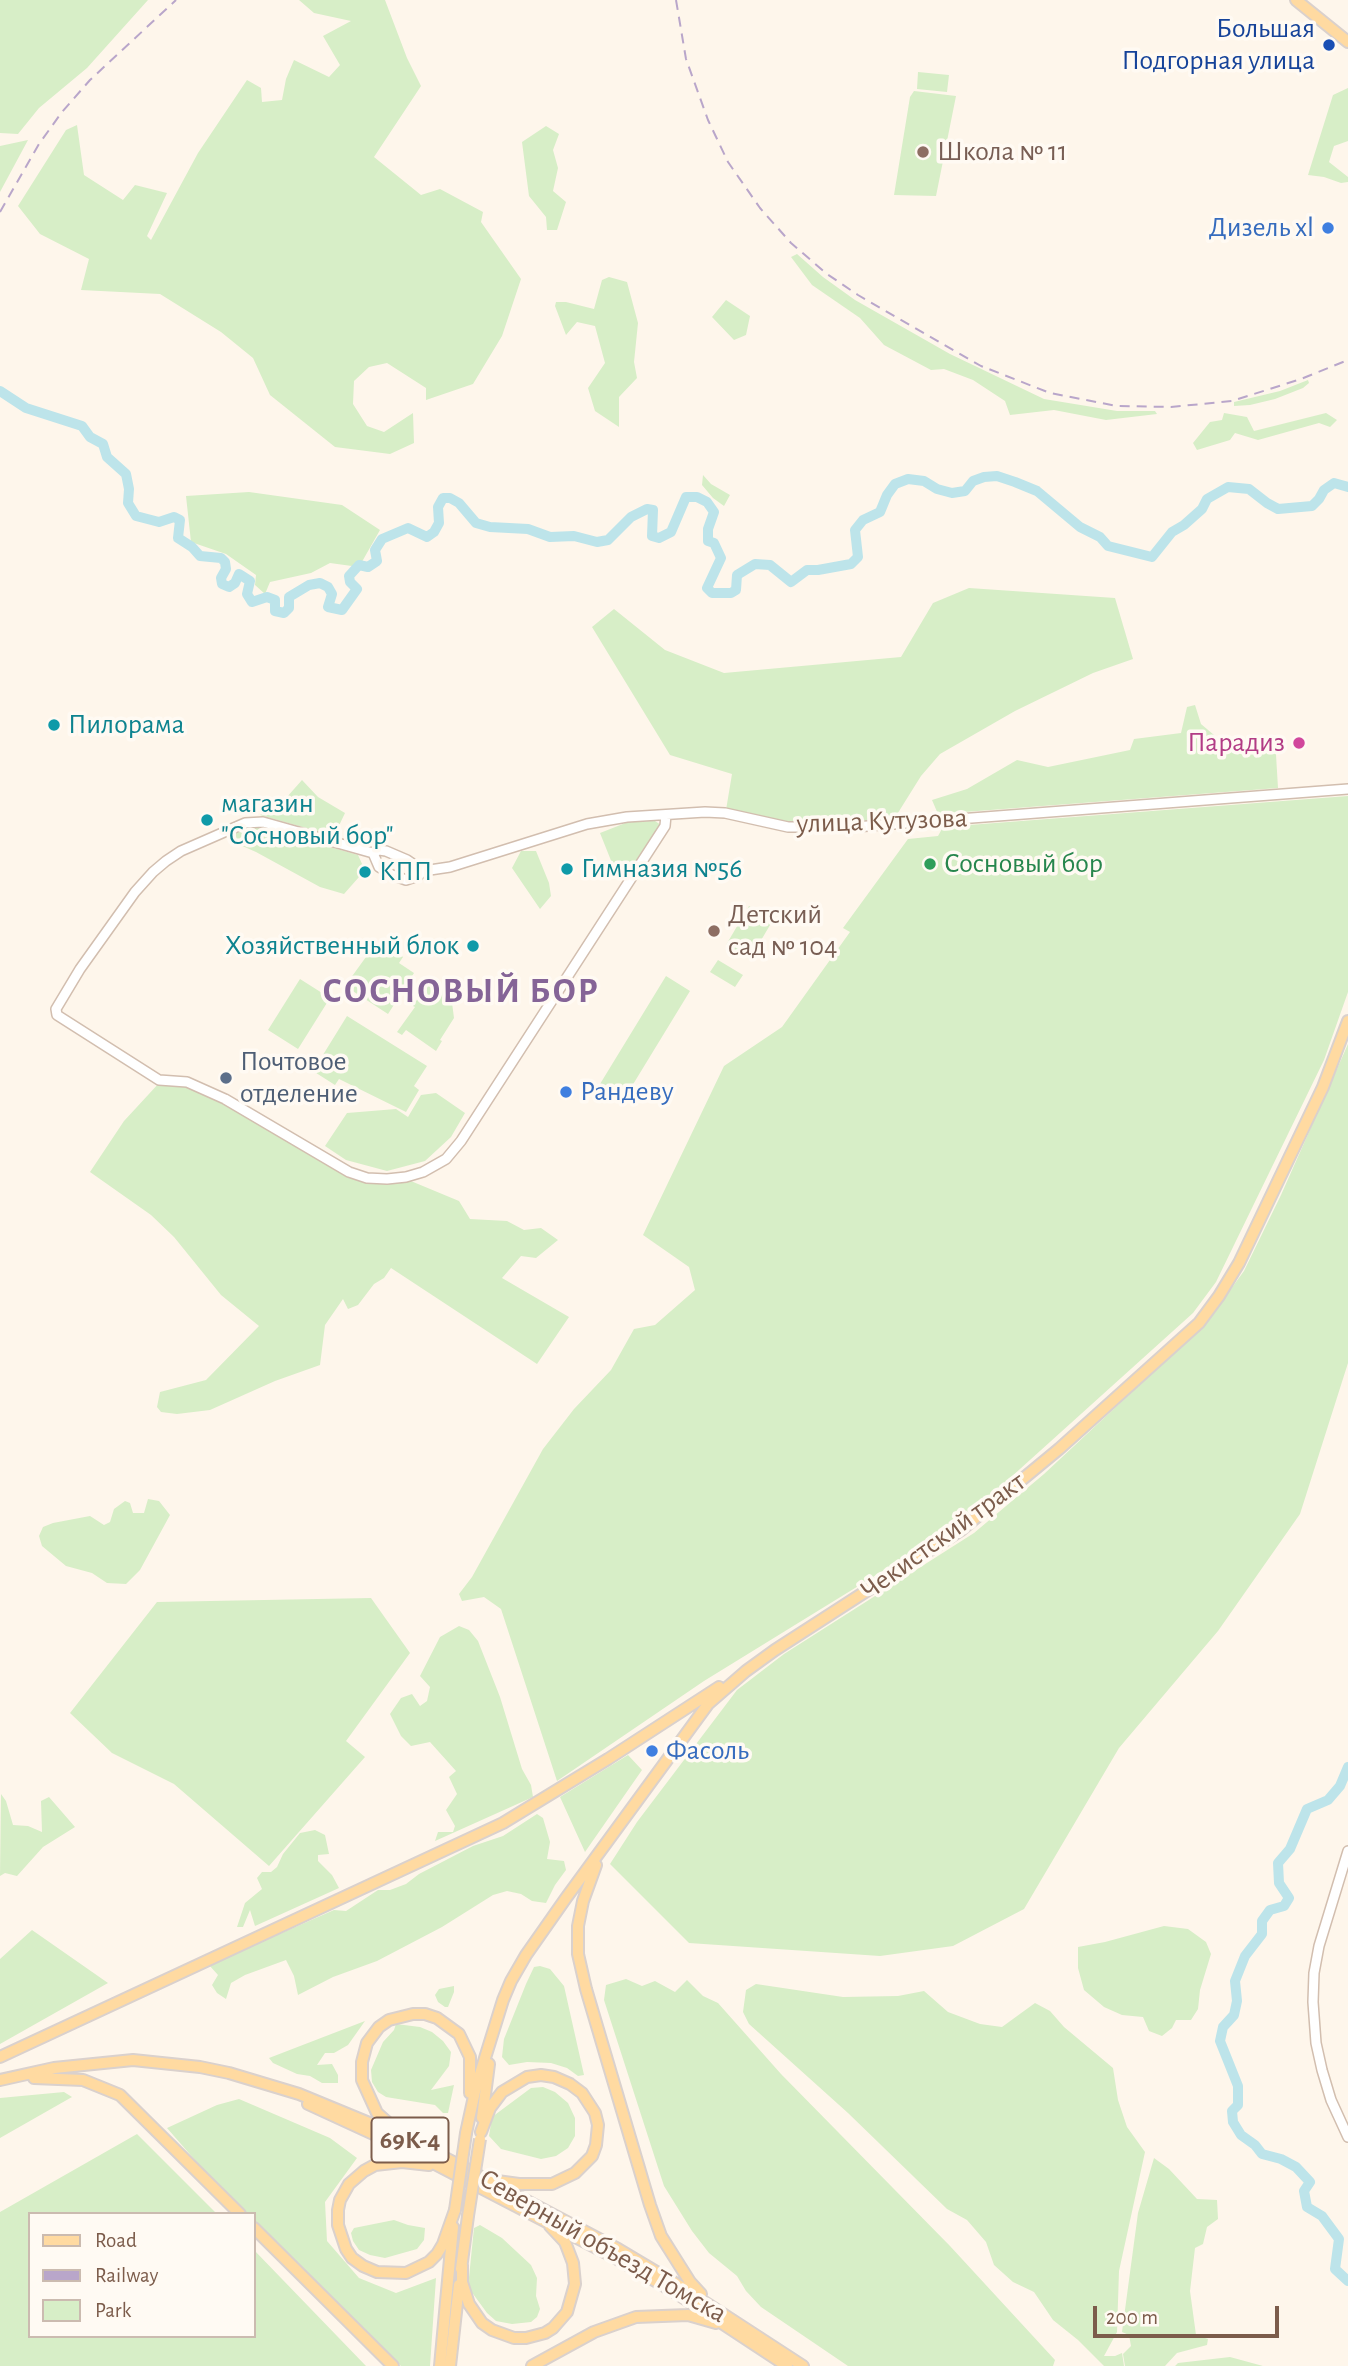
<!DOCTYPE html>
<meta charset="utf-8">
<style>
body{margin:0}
#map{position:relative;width:1348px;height:2366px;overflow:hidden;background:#fef6eb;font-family:"Alegreya Sans",sans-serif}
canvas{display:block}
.legend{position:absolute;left:28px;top:2212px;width:228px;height:126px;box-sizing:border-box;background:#fffaf3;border:2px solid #cbbbb0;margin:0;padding:9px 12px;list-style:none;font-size:21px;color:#7c5c4b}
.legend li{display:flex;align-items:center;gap:14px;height:35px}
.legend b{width:35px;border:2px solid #cbbbb0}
.scale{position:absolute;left:1093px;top:2306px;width:186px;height:32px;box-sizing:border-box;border:4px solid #7c5c4b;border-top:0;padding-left:9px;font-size:21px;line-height:24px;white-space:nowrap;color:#7c5c4b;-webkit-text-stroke:5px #fffaf3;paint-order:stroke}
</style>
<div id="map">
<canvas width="1348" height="2366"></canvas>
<ul class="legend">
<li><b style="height:9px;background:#ffdaa1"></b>Road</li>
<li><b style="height:9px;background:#b9a6ca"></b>Railway</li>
<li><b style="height:19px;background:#d7eec7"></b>Park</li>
</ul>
<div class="scale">200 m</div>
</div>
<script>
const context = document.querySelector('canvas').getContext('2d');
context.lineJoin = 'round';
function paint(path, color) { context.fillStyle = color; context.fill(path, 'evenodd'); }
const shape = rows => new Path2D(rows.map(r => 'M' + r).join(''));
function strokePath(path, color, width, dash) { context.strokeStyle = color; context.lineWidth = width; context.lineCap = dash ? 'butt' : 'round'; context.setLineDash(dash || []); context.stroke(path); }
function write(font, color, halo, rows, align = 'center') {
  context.font = font + ' "Alegreya Sans",sans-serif'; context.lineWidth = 7; context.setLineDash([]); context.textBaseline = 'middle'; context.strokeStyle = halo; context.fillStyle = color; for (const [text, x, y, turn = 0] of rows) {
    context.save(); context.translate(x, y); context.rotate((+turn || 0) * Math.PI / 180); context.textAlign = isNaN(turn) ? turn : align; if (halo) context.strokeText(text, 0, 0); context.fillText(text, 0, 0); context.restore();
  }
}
paint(shape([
 [0,0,148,0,87,68,39,108,18,134,0,133],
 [299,0,385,0,407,58,421,86,374,157,421,195,440,189,483,212,481,222,521,279,502,336,473,384,426,400,426,388,387,363,369,367,354,381,353,404,367,426,384,432,413,413,414,443,390,454,335,447,270,395,253,358,221,332,160,294,81,290,89,259,40,234,18,206,66,130,77,125,84,175,123,200,135,185,167,193,147,236,151,240,198,153,247,80,261,88,262,102,282,100,286,79,294,60,329,77,340,65,323,36,351,21,314,13],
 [918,72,949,75,947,92,917,89],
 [1348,88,1348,141,1334,146,1329,162,1348,177,1348,182,1341,183,1324,177,1308,175,1333,95],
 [914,91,956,96,936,196,894,195,910,97],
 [546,126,559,134,553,150,558,168,553,191,566,202,557,230,547,230,546,217,529,196,522,142],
 [28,140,0,192,0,146],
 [797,254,823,277,855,300,950,354,1044,399,1117,411,1155,411,1157,414,1106,420,1054,410,1010,415,1005,401,973,380,944,369,931,370,884,345,860,318,812,285,791,257],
 [609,277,627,282,638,323,634,362,637,378,619,397,619,427,595,411,588,388,605,363,595,326,577,322,566,335,555,306,556,302,566,302,594,309,602,280],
 [726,300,750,316,746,335,734,340,712,317],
 [1308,380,1309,383,1303,388,1275,399,1250,405,1234,406,1234,402,1280,391],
 [1224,413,1247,417,1254,431,1326,413,1337,420,1330,427,1319,423,1258,440,1235,433,1230,440,1197,450,1193,443,1210,422,1222,420],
 [703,475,711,484,730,495,724,506,713,498,702,485],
 [249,492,342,505,380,530,359,567,330,563,311,573,270,582,265,594,255,585,256,575,226,554,191,542,186,496],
 [969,588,1115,598,1133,659,1093,673,1015,711,940,754,921,776,896,816,855,823,789,823,726,810,732,774,670,755,592,627,614,609,665,650,724,673,901,657,933,603],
 [1195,705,1201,724,1227,746,1275,738,1278,788,938,814,932,800,967,789,1017,760,1048,767,1130,750,1134,739,1181,733,1187,707],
 [302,780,318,797,345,813,334,836,260,815,279,806],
 [1348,796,1348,992,1324,1060,1216,1282,1193,1313,959,1524,704,1681,557,1781,501,1609,484,1597,462,1601,459,1594,472,1577,543,1449,574,1409,611,1370,634,1329,655,1325,695,1290,689,1267,643,1235,724,1066,782,1027,850,932,843,928,908,839,938,836,943,827],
 [655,821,661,825,628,874,614,868,600,833,628,822],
 [246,828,263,828,358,855,363,866,359,877,344,894,320,887,256,852,231,841,228,836],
 [521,851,536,851,549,883,551,896,540,909,512,868],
 [749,906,773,920,750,959,726,945],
 [371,950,399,954,403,957,399,963,414,973,402,992,400,991,397,995,399,997,388,1014,345,986],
 [718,960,743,975,735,987,710,972],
 [666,976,690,991,632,1086,627,1084,619,1096,600,1084],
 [300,979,330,998,298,1049,268,1030],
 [429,981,451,995,454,1018,440,1040,442,1041,436,1051,406,1030,402,1035,397,1032,415,1007,413,1006],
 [347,1016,427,1066,414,1086,419,1090,406,1112,339,1079,335,1085,313,1071],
 [1348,1044,1348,1363,1300,1514,1218,1631,1119,1748,1024,1909,953,1946,880,1956,689,1943,610,1864,637,1822,737,1690,784,1654,974,1533,1044,1474,1206,1323,1244,1271,1281,1195],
 [160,1082,186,1085,223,1103,348,1174,406,1179,459,1201,470,1219,507,1221,524,1230,541,1228,558,1240,536,1258,521,1256,502,1278,569,1317,537,1364,391,1268,384,1278,374,1284,358,1305,348,1309,343,1299,325,1325,320,1365,275,1381,210,1410,177,1414,161,1412,157,1407,160,1392,206,1380,259,1326,221,1295,174,1237,151,1215,90,1172,124,1121],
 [436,1093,465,1113,451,1137,425,1161,387,1171,346,1160,325,1146,347,1113,396,1109,408,1117,421,1095],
 [148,1499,159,1501,170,1515,140,1570,126,1584,107,1583,92,1573,66,1566,42,1546,39,1536,43,1527,53,1523,90,1516,104,1525,110,1522,114,1509,125,1501,130,1503,133,1513,144,1513],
 [371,1598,410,1653,346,1741,365,1757,269,1866,174,1784,112,1753,70,1713,157,1602],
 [459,1626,469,1630,478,1641,500,1697,522,1769,531,1785,533,1797,435,1841,438,1832,453,1832,455,1826,446,1810,457,1794,449,1777,456,1771,430,1742,411,1746,401,1736,390,1714,401,1698,412,1694,420,1706,427,1701,430,1687,420,1676,440,1637],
 [628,1755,642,1770,585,1852,560,1797],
 [1,1794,6,1801,13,1825,28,1826,42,1832,41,1801,49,1797,75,1827,43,1847,17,1876,5,1873,0,1876],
 [537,1814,543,1818,550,1842,547,1859,564,1861,566,1870,555,1885,546,1903,532,1901,521,1894,507,1891,493,1895,442,1927,377,1961,333,1977,298,1995,294,1976,286,1960,245,1975,231,1983,226,1999,217,1993,212,1985,218,1975,209,1965,334,1910,346,1911,378,1890,390,1890,406,1884,419,1874,473,1846,503,1836],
 [315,1830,325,1835,329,1854,318,1855,318,1861,332,1875,339,1888,255,1926,250,1910,243,1927,237,1927,245,1903,262,1889,257,1878,262,1872,271,1872,277,1867,283,1854,300,1833],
 [1164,1926,1188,1929,1206,1942,1211,1954,1200,1990,1198,2009,1191,2020,1176,2020,1172,2028,1162,2036,1149,2031,1143,2017,1122,2015,1104,2007,1084,1990,1078,1968,1078,1947,1105,1942],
 [32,1930,108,1983,0,2044,0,1959],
 [540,1966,550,1969,564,1986,584,2075,578,2076,567,2068,551,2063,527,2062,509,2065,502,2057,504,2039,526,1984,534,1967],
 [626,1979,642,1986,655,1981,675,1992,687,1980,703,1996,718,2003,781,2074,950,2246,1055,2360,1053,2366,848,2366,761,2307,746,2291,737,2276,709,2253,692,2231,664,2186,604,2000,606,1985],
 [756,1984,843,1997,898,1996,924,1991,948,2012,980,2024,1002,2027,1035,2003,1050,2011,1064,2027,1113,2068,1118,2100,1127,2127,1145,2152,1119,2271,1117,2332,1104,2356,1115,2356,1122,2353,1124,2366,1104,2366,1078,2340,1053,2320,1034,2292,1013,2282,994,2265,986,2242,967,2220,947,2209,848,2113,749,2024,743,2012,746,1990],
 [454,1986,454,1992,448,2007,445,2007,438,2002,435,1995,439,1989],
 [365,2021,348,2045,334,2053,325,2053,317,2065,332,2064,338,2075,338,2083,322,2083,310,2076,297,2074,273,2063,269,2058],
 [396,2024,420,2027,432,2032,443,2041,451,2052,449,2066,431,2090,454,2085,448,2113,443,2113,435,2105,386,2097,378,2092,372,2082,371,2070,383,2042,394,2030],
 [543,2087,555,2092,568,2103,575,2118,575,2136,568,2148,556,2156,541,2159,501,2149,489,2136,492,2117,531,2088],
 [64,2092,72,2097,0,2138,0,2098],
 [239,2099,330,2138,357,2158,325,2202,327,2241,359,2278,396,2293,436,2278,430,2366,401,2366,254,2220,254,2214,248,2214,201,2167,167,2128,217,2105],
 [137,2134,217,2214,30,2214,30,2336,254,2336,254,2250,366,2366,0,2366,0,2212],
 [1154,2158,1169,2169,1197,2199,1217,2200,1218,2219,1207,2227,1203,2244,1195,2248,1190,2291,1196,2335,1208,2339,1207,2345,1177,2353,1165,2366,1125,2366,1123,2354,1131,2346,1129,2335,1122,2332,1138,2213],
 [394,2220,408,2225,425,2228,424,2240,417,2249,385,2258,370,2255,359,2250,353,2241,351,2233,354,2228],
 [480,2225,502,2238,531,2265,537,2278,536,2296,540,2309,537,2317,531,2322,512,2324,496,2321,487,2313,468,2287,474,2228],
 [1230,2357,1263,2366,1175,2366,1178,2363]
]), '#d7eec7');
strokePath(shape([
 [0,391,26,408,82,426,90,437,103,444,107,457,126,474,129,489,128,503,136,516,159,522,174,517,180,520,178,538,192,547,200,556,221,558,225,562,226,569,221,578,222,584,229,587,235,583,239,574,250,581,247,594,252,602,267,597,275,600,275,611,284,613,289,608,289,597,309,585,320,583,328,587,332,594,328,607,342,610,357,589,350,582,349,576,359,565,368,567,377,561,375,550,382,539,408,528,427,537,434,532,439,523,438,507,443,498,450,498,459,503,476,523,490,527,528,529,550,537,574,536,597,542,608,540,631,517,647,509,653,510,652,536,659,538,671,532,686,497,697,497,707,502,714,512,708,529,708,541,714,543,721,558,707,588,712,593,731,593,736,590,737,575,755,564,770,565,791,582,807,570,818,570,851,564,858,557,855,530,863,520,880,512,887,495,895,484,908,479,924,481,937,489,952,493,965,491,973,481,984,477,997,476,1015,482,1037,491,1080,527,1100,537,1108,546,1152,557,1172,532,1184,525,1202,509,1207,499,1228,487,1249,489,1267,503,1278,509,1312,506,1319,499,1324,490,1334,483,1348,487],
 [1348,1767,1340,1786,1328,1800,1307,1809,1290,1849,1278,1863,1279,1883,1289,1898,1284,1906,1270,1910,1262,1921,1262,1934,1245,1956,1235,1981,1237,2001,1234,2015,1223,2027,1220,2041,1238,2086,1238,2105,1232,2111,1233,2122,1241,2135,1255,2145,1262,2154,1281,2159,1296,2167,1310,2182,1304,2191,1307,2207,1322,2216,1339,2239,1335,2269,1348,2281]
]), '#bde4ea', 10);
const tertiary = shape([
 [373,853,379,867,392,875,406,880,418,876,423,871,450,867,587,824,627,817,705,812,725,813,788,827,855,827,1348,789],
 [423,871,407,860,386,851,379,850,373,853,263,822,245,823,181,851,166,861,153,872,135,892,80,969,56,1009,57,1015,159,1080,187,1082,225,1099,349,1172,367,1178,387,1179,406,1177,423,1172,446,1159,461,1141,665,826,666,815],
 [1348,1851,1319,1946,1314,1973,1313,2002,1316,2043,1322,2070,1331,2100,1348,2137]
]);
const primary = shape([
 [1296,0,1348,42],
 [596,1865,583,1901,578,1926,578,1954,586,1989,650,2205,661,2236,690,2282,701,2294],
 [0,2057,503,1823,608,1759,719,1687],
 [34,2078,83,2080,120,2095,240,2214],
 [0,2080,54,2068,133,2060,200,2067,229,2073,299,2094,413,2141,618,2249,680,2286,803,2366],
 [308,2104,410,2151,612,2256,676,2293,787,2366],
 [482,2118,489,2064],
 [396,2130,377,2113,362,2080,362,2062,367,2043,379,2027,389,2020,413,2014,425,2014,437,2018,459,2034,470,2057,470,2093],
 [481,2132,490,2108,502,2092,527,2077,541,2075,554,2077,570,2084,582,2093,595,2113,598,2125,596,2145,592,2156,575,2173,552,2184,519,2184,497,2181],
 [466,2133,476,2087,503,2000,511,1981,526,1955,566,1898,708,1704,746,1671,775,1650,961,1530,1059,1449,1199,1323,1219,1296,1239,1263,1323,1087,1348,1021],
 [429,2165,402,2162,375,2165,364,2171,349,2184,340,2200,338,2210,338,2225,346,2249,352,2258,363,2266,377,2272,406,2273,429,2262,437,2254,443,2244,455,2210],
 [254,2228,393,2366],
 [462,2265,462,2282,469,2304,482,2323,492,2330,514,2338,526,2338,545,2333,553,2328,567,2312,575,2284,573,2263,565,2242,550,2226],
 [461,2269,468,2216],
 [440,2366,453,2227],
 [450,2366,459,2285],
 [532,2366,594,2332,636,2317,688,2315,716,2323]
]);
strokePath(tertiary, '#d2beaf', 12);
strokePath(primary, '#dad1cd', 14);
strokePath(tertiary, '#fff', 9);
strokePath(primary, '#ffdaa1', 10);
strokePath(shape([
 [676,0,686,59,708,120,728,162,760,208,791,243,827,274,858,295,981,366,1050,393,1117,406,1171,407,1232,401,1301,379,1348,360],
 [0,212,39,144,62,112,90,80,176,0]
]), '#b9a6ca', 2, [10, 7]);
const primaryBridge = shape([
 [455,2210,466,2133],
 [468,2216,480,2139]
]);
strokePath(primaryBridge, '#dad1cd', 14, []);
strokePath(primaryBridge, '#ffdaa1', 10);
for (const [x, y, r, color] of [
 [1329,45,7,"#1a4fb4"],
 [923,152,7,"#8d6e63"],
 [1328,228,7,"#3f7fe0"],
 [54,725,7,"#0f9aa8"],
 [1299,743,7,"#d1479c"],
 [207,820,7,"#0f9aa8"],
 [930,864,7,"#2e9e5b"],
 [567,869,7,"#0f9aa8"],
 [365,872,7,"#0f9aa8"],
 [714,931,7,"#8d6e63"],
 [473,946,7,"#0f9aa8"],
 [226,1078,7,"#5c6f8a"],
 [566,1092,7,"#3f7fe0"],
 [652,1751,7,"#3f7fe0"]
]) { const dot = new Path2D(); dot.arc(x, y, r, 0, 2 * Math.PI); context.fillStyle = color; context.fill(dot); strokePath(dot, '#fffaf3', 2.5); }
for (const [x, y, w] of [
 [410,2140,77]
]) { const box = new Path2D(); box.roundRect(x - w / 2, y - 22.5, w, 45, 5); context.fillStyle = '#fffaf3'; context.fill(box); strokePath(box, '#7c5c4b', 2); }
write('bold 26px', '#7c5c4b', null, [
 ["69К-4",410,2140]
]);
write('28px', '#164399', '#fffaf3', [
 ["Большая",1315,29],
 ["Подгорная улица",1315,61]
], 'right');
write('28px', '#785e54', '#fffaf3', [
 ["Школа № 11",937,152],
 ["Детский",728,915],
 ["сад № 104",728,947]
], 'left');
write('28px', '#366cbe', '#fffaf3', [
 ["Дизель xl",1314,228,"right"],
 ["Рандеву",580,1092],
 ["Фасоль",666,1751]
], 'left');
write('28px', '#0d838f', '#fffaf3', [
 ["Пилорама",68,725],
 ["магазин",221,804],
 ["\"Сосновый бор\"",221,836],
 ["Гимназия №56",581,869],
 ["КПП",379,872],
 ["Хозяйственный блок",459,946,"right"]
], 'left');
write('28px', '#b23c85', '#fffaf3', [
 ["Парадиз",1285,743]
], 'right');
write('28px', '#7c5c4b', '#fffaf3', [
 ["улица Кутузова",882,821,-2],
 ["Чекистский тракт",943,1536,-36],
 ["Северный объезд Томска",603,2246,30]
]);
write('28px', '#27864d', '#fffaf3', [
 ["Сосновый бор",944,864]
], 'left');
write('28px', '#4e5e75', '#fffaf3', [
 ["Почтовое",240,1062],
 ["отделение",240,1094]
], 'left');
context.letterSpacing = '2px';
write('bold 35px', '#856497', '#fffaf3', [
 ["СОСНОВЫЙ БОР",461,991]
]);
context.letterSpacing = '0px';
</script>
